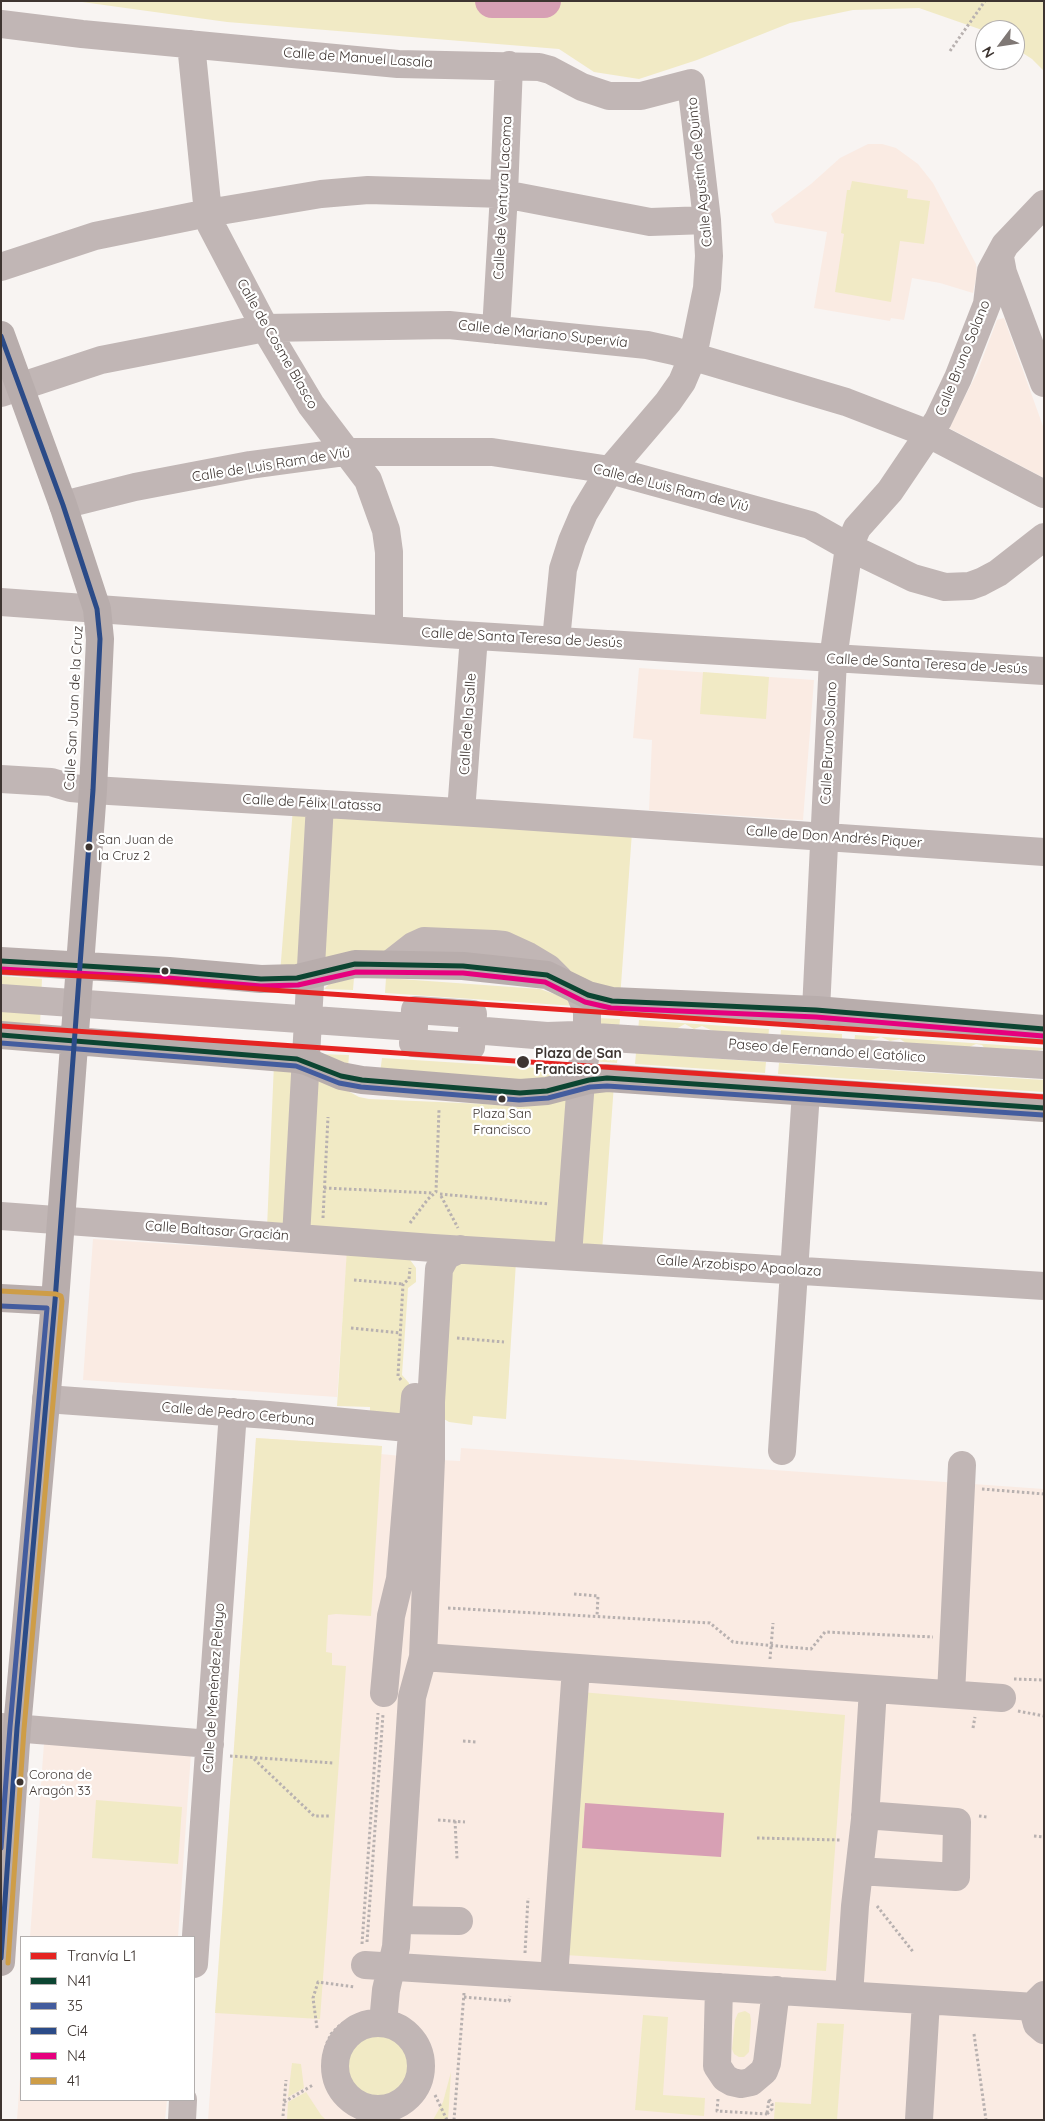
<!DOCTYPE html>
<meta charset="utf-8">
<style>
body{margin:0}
#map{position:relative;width:1045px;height:2121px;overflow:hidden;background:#f8f4f2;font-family:Quicksand,sans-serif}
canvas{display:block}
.frame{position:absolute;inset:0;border:2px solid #3e3531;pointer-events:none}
.legend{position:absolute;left:20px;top:1936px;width:175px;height:165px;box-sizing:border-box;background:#fff;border:1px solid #b2aead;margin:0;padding:6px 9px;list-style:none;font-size:15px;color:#3e3531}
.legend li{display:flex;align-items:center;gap:10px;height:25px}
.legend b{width:25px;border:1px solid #b2aead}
.north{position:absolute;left:975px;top:20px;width:50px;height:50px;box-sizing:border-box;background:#fff;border:1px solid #b2aead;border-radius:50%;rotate:239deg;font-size:14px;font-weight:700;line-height:20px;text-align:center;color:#3e3531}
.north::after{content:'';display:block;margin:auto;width:18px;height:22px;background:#7f7875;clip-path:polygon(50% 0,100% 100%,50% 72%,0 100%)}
</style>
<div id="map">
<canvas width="1045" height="2121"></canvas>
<div class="frame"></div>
<ul class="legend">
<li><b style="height:6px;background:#e52422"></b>Tranvía L1</li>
<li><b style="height:6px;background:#0c4532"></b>N41</li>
<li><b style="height:6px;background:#435c9e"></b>35</li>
<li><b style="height:6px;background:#2b4b88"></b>Ci4</li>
<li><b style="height:6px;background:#e6007e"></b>N4</li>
<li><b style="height:6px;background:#ce9d47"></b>41</li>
</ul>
<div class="north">N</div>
</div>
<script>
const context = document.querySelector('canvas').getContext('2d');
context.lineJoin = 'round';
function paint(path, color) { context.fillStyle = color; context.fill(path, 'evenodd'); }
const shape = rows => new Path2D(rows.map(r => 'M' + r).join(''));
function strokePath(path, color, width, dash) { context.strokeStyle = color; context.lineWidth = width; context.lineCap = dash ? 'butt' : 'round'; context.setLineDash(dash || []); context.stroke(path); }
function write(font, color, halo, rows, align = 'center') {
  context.font = font + ' Quicksand,sans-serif'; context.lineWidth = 4.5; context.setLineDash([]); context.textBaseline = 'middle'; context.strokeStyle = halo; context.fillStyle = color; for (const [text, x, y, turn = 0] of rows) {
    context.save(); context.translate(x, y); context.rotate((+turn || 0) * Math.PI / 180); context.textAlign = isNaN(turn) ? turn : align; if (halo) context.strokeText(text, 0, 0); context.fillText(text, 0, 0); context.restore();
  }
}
paint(shape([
 [868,144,882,144,896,148,918,164,933,183,976,264,977,274,973,293,940,283,912,278,904,320,891,318,890,321,814,308,827,232,775,223,771,214,811,184,840,158],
 [1004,318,1044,429,1044,478,949,428,977,373,997,320],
 [639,668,814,680,803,820,649,810,652,740,633,738],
 [93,1239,347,1255,337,1397,83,1380],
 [256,1438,382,1446,381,1454,441,1460,460,1461,461,1448,1044,1489,1044,2120,208,2120],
 [44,1743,191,1753,178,1937,30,1937],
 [21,2064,21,2100,167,2100,165,2120,17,2120]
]), '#faebe3');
paint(shape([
 [75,1,1044,1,1044,71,1032,59,1015,48,1015,30,985,31,919,8,853,10,790,23,697,60,639,79,594,72,559,49,227,22],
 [852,181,908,190,907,198,930,201,924,244,900,241,891,302,835,292,844,234,841,233,847,190,850,190],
 [703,672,769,677,766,719,700,714],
 [293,808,632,832,620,999,561,977,280,974],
 [1,976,42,979,40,1025,1,1023],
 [354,978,353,990,324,989,329,984],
 [386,978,540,989,568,999,575,1006,385,993],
 [596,1018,620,1019,619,1030,595,1029],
 [639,1020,769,1029,768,1040,713,1031,702,1026,694,1029,685,1024,676,1029,638,1031],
 [781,1030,842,1034,842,1045,780,1041],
 [855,1035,1044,1048,1044,1049,1034,1052,987,1051,982,1045,976,1044,967,1048,909,1045,900,1039,890,1041,881,1037,854,1045],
 [593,1050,618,1052,617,1063,593,1061],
 [636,1053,766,1062,765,1073,635,1064],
 [320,1054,349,1055,348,1068],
 [382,1058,572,1070,535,1081,380,1073],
 [274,1063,335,1084,359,1097,369,1099,532,1106,614,1084,602,1251,267,1228],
 [779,1063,1044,1080,1044,1092,778,1074],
 [347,1248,408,1257,416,1268,416,1282,408,1288,402,1375,409,1383,408,1400,401,1413,396,1417,370,1417,370,1407,337,1406],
 [454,1262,516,1262,506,1419,473,1416,472,1425,449,1422,444,1419,444,1285],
 [256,1438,382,1446,371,1616,336,1614,328,1615,326,1652,332,1653,332,1665,346,1666,320,2019,215,2013],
 [581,1692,845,1715,826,1971,565,1955],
 [96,1800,182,1807,178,1864,92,1858],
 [745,2011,750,2014,751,2021,749,2052,744,2057,739,2057,734,2054,732,2049,735,2020,738,2013],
 [643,2015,668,2017,663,2095,705,2098,704,2116,635,2110],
 [817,2023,844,2024,837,2120,774,2120,775,2102,811,2104],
 '344 2065a34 34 0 1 1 68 0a34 34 0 1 1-68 0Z',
 [292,2063,301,2064,304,2088,288,2097],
 [451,2072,448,2120,433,2120,443,2102],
 [306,2092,321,2115,326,2120,287,2120,288,2102]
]), '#f1eac5');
paint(shape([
 [585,1803,724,1813,721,1857,582,1848]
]), '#d7a0b4');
strokePath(shape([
 [492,1,544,1]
]), '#d7a0b4', 34);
strokePath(shape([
 [950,51,985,1],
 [324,1188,433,1193],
 [440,1194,549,1204],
 [441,1196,458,1228],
 [323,1218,328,1117],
 [410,1223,428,1199,436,1192,439,1110],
 [354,1280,403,1284],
 [351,1328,400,1333],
 [457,1338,504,1342],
 [401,1380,398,1376,403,1284,409,1279,410,1268],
 [982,1489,1044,1494],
 [574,1594,598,1596,597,1616],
 [448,1608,710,1623,733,1642,811,1649,825,1632,933,1637],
 [770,1659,773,1623],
 [1014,1679,1044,1680],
 [1018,1711,1044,1716],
 [973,1728,975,1717],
 [463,1741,477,1742],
 [230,1756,334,1763],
 [254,1759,314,1816,329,1816],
 [979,1816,987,1817],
 [438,1820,465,1822],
 [455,1821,457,1859],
 [1034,1836,1044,1837],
 [757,1838,840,1840],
 [877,1906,914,1953],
 [367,1942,383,1714],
 [362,1944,378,1713],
 [525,1953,528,1898],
 [464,1997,509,2001,510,1996],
 [361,2013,357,2017,340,2025,331,2034,326,2045,323,2066,327,2084,336,2099,349,2110,364,2116,367,2120],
 [317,2028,313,1998,318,1982,355,1987],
 [974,2034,986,2120],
 [435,2095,447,2120],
 [718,2099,717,2111,767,2114],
 [284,2102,313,2085],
 [767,2113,769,2100],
 [767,2114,772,2109,772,2104,769,2099],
 [283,2116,286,2080],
 [454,2120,464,1993]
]), '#b8b1b0', 3, [2.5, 2.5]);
strokePath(shape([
 [1,24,82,34,398,64,539,67,550,70,582,87,609,96,641,96,691,83,707,220,709,256,707,288,693,356,682,382,668,402,610,470,584,513,572,541,563,569,556,640],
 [191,44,208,213,211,225,265,328,311,405,368,480,386,530,389,552,389,630],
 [1000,257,1003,273,1044,383],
 [1,267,95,236,208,213,321,194,368,190,504,194,650,222,707,220],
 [496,330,504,194,509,65],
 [1,393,101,360,265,328,449,325,647,345,674,351,846,402,929,434,1044,494],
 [63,505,135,487,250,465,346,452,492,452,610,470,810,525,849,547,913,578,945,587,970,586,981,582,998,573,1044,537],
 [1,602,445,634,1044,671],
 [1,779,51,782,71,788,93,790,491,814,1044,852],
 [461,812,474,636],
 [390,964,413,946,424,941,494,944,504,945,528,956,548,968,559,979],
 [1,998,413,1027],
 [415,1010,473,1014,471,1047,413,1043,415,1010],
 [816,1010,833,659,849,547,857,528,890,491,938,420,958,378,987,304,991,271,1005,245,1044,204],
 [473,1030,547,1036,576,1035],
 [595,1037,1044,1065],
 [561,1087,579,1072,585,1059,587,1036,587,1011,579,991],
 [1,1216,433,1248,1044,1286],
 [296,1237,320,804],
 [568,1255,581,1081],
 [46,1399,269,1415,429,1430],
 [782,1451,806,1092],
 [423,1657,1002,1698],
 [384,1693,391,1616,400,1579,415,1397],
 [951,1694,962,1465],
 [1,1727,210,1744],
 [859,1871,956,1877,957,1822,865,1815],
 [398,1920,459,1921],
 [194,1964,233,1412],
 [365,1965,1035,2007],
 [554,1977,576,1668],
 [719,1987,717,2066,725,2078,732,2082,741,2084,751,2082,764,2071,767,2063,776,1990],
 [849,1995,855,1906,865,1819,873,1689],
 [1044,1995,1037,2002,1034,2013,1037,2024,1044,2030],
 '335 2066a43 43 0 1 1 86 0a43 43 0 1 1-86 0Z',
 [383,2023,386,1990,396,1947,412,1697,423,1657,431,1459,431,1402,439,1269,446,1256,460,1249],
 [182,2120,183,2100],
 [919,2120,926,2001]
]), '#c1b6b5', 28);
strokePath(shape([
 [1,335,63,505,97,609,100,639,93,790,80,965,55,1301,17,1728,1,1962],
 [1,961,169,971,261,979,297,978,355,964,463,966,547,975,588,995,612,1001,816,1010,1044,1029],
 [1,1035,297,1059,306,1061,341,1076,362,1080,520,1093,547,1091,589,1080,607,1078,1044,1108],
 [1,1298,55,1301]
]), '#b8adac', 28);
strokePath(shape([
 [1,961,169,971,261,979,297,978,355,964,463,966,547,975,588,995,612,1001,816,1010,1044,1029],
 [1,1035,297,1059,341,1076,362,1080,520,1093,547,1091,589,1080,607,1078,1044,1108]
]), '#0c4532', 5);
strokePath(shape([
 [1,1043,296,1066,339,1083,361,1087,519,1100,548,1098,590,1087,607,1086,1043,1115],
 [1,1306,47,1308,10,1727,1,1848]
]), '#435c9e', 5);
strokePath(shape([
 [1,336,63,505,97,609,100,639,93,790,55,1301,17,1728,1,1958]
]), '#2b4b88', 5);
strokePath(shape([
 [1,969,168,978,261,986,298,985,356,972,463,973,545,982,585,1002,611,1008,816,1017,1043,1036]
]), '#e6007e', 5);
strokePath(shape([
 [1,1291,56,1294,61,1296,62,1301,24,1729,8,1963]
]), '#ce9d47', 5);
strokePath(shape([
 [1,972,122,978,271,990,1044,1042],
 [1,1026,1044,1097]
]), '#e52422', 5);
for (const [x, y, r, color] of [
 [89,847,4.5,"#3e3531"],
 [165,971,4.5,"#3e3531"],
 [523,1062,7,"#3e3531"],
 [502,1099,4.5,"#3e3531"],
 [20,1782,4.5,"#3e3531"]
]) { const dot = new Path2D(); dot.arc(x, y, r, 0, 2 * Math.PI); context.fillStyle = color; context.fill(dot); strokePath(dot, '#fff', 2); }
write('13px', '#3e3531', '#fff', [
 ["San Juan de",98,840],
 ["la Cruz 2",98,856],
 ["Plaza San",502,1114,"center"],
 ["Francisco",502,1130,"center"],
 ["Corona de",29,1775],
 ["Aragón 33",29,1791]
], 'left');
write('14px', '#3e3531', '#fff', [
 ["Calle de Manuel Lasala",358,58,4],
 ["Calle Agustín de Quinto",700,172,-96],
 ["Calle de Ventura Lacoma",503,198,-87],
 ["Calle de Mariano Supervía",543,334,6],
 ["Calle de Cosme Blasco",277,344,60],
 ["Calle Bruno Solano",963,358,-68],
 ["Calle de Luis Ram de Viú",271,465,-9],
 ["Calle de Luis Ram de Viú",671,488,14],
 ["Calle de Santa Teresa de Jesús",522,638,3],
 ["Calle de Santa Teresa de Jesús",927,664,3],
 ["Calle San Juan de la Cruz",74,708,-87],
 ["Calle de la Salle",468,724,-86],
 ["Calle Bruno Solano",829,743,-87],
 ["Calle de Félix Latassa",312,803,3],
 ["Calle de Don Andrés Piquer",834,837,4],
 ["Paseo de Fernando el Católico",827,1051,4],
 ["Calle Baltasar Gracián",217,1231,4],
 ["Calle Arzobispo Apaolaza",739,1266,4],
 ["Calle de Pedro Cerbuna",238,1414,5],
 ["Calle de Menéndez Pelayo",214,1688,-86]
]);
write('bold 14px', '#3e3531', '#fff', [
 ["Plaza de San",535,1054],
 ["Francisco",535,1070]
], 'left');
</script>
